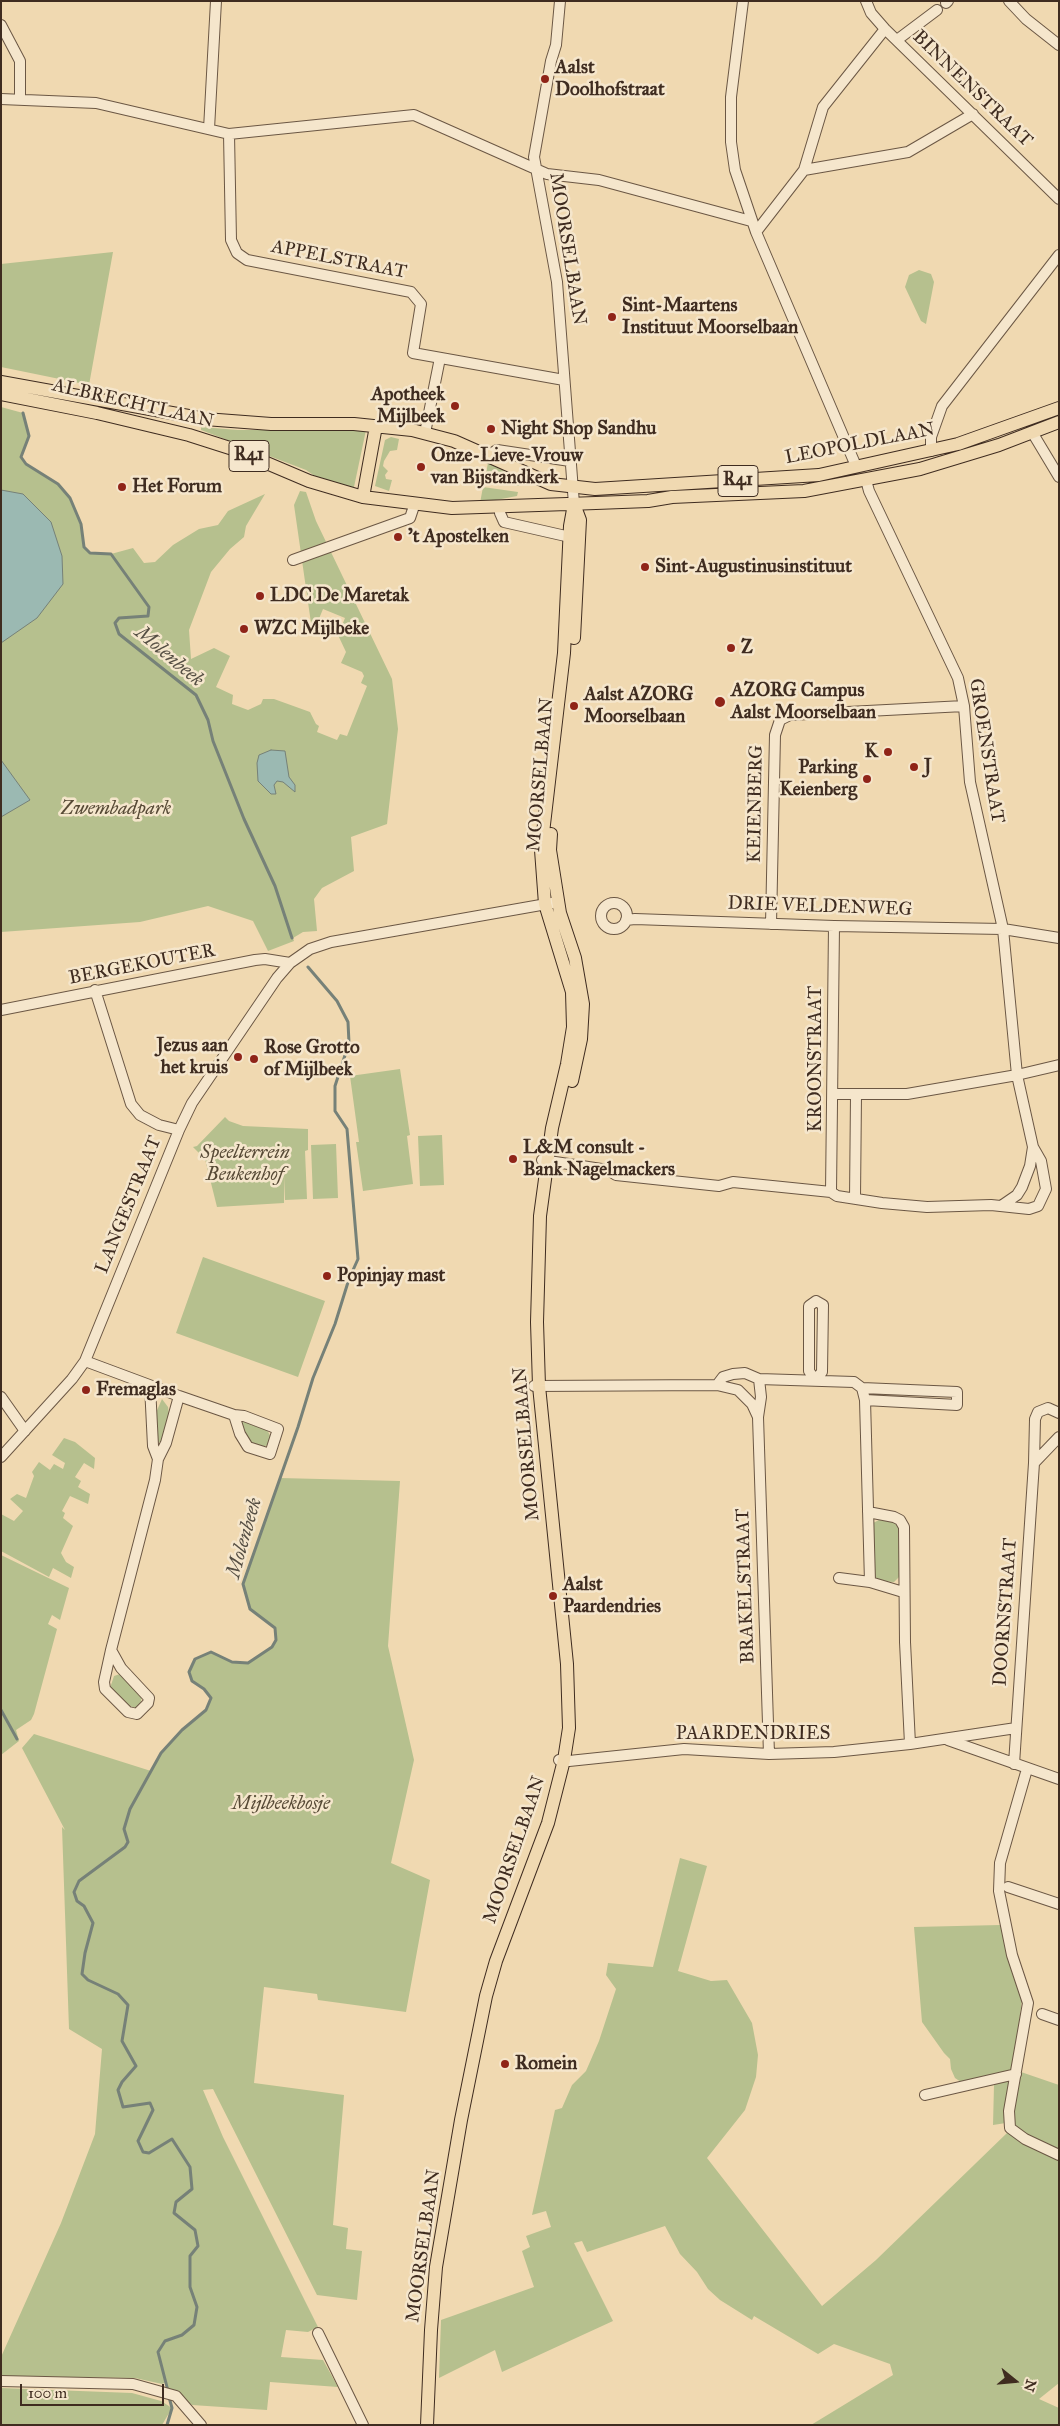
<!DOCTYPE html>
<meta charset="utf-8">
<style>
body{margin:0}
#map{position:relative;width:1060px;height:2426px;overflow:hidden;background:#f0d9b1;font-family:"IM FELL Great Primer",serif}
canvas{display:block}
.frame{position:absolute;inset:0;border:2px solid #3f2c20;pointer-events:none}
.north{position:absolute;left:990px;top:2356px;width:50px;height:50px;-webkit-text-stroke:4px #f5e6cc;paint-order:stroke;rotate:107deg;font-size:14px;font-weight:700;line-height:20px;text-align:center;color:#3f2c20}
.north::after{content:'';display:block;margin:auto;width:18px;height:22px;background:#3f2c20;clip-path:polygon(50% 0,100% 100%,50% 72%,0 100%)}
.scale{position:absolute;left:20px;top:2384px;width:144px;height:22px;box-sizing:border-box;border:2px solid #3f2c20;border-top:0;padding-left:6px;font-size:15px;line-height:18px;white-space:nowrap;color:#3f2c20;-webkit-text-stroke:4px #f5e6cc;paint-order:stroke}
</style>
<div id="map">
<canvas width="1060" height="2426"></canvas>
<div class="frame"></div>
<div class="north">N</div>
<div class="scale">100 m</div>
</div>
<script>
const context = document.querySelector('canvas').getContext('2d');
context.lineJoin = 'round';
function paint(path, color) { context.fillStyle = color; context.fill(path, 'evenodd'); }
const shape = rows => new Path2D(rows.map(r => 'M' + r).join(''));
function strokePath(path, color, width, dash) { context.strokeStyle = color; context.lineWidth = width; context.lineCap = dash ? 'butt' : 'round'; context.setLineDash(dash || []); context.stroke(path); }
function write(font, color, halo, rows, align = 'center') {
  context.font = font + ' "IM FELL Great Primer",serif'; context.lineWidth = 5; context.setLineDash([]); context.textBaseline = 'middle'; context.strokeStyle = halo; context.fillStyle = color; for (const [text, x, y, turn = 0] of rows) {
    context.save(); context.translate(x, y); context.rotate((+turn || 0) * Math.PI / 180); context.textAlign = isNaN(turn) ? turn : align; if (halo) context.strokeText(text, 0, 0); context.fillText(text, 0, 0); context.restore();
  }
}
paint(shape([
 [113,252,89,385,1,367,1,264],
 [919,270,931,274,934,282,926,324,921,321,905,287,909,275],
 [1,407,23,413,29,436,22,457,26,464,58,484,70,498,81,524,84,547,90,553,111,554,133,548,144,563,155,562,173,545,199,529,218,525,228,511,265,494,246,526,244,537,230,549,211,572,189,630,191,659,214,648,230,656,216,687,233,695,232,704,248,710,261,704,263,699,274,699,310,712,316,724,319,726,317,732,337,740,340,734,347,736,367,686,361,683,364,676,362,672,341,663,346,652,338,635,345,618,323,609,316,626,311,623,294,505,300,491,306,492,316,521,392,679,398,729,387,824,351,837,354,871,322,888,314,899,317,931,303,932,293,938,294,941,268,951,253,921,208,906,140,922,1,932],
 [201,427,238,430,366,430,354,487,344,492,325,483,306,470,201,430],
 [391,437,399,439,397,450,390,451,384,461,383,466,388,471,385,475,386,479,392,480,389,491,375,486,385,440],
 [488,463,521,479,519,486,485,478],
 [483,487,518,492,517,496,480,503],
 [400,1069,410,1135,407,1136,413,1184,363,1191,356,1142,359,1142,350,1076],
 [225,1117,229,1121,243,1126,308,1129,308,1150,305,1151,307,1199,285,1200,284,1176,284,1203,217,1207,205,1159,193,1147,197,1146],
 [442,1135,444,1185,420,1186,418,1136],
 [336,1144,338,1198,313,1199,311,1145],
 [203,1257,325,1301,298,1377,176,1333],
 [162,1399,168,1407,169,1415,163,1440,158,1443,155,1415],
 [241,1419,267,1430,271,1437,268,1445,262,1447,250,1444,240,1423],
 [64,1438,75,1442,95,1458,94,1469,84,1463,75,1477,81,1481,78,1487,90,1494,88,1504,70,1496,62,1511,65,1513,63,1518,73,1526,61,1553,66,1562,74,1567,71,1578,53,1568,49,1577,1,1551,1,1514,14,1521,23,1511,10,1499,17,1494,26,1498,34,1476,32,1472,39,1462,50,1470,54,1464,63,1469,65,1463,52,1455],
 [280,1478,400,1481,388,1646,414,1760,391,1863,430,1880,406,2012,318,2000,317,1994,264,1987,254,2083,344,2095,333,2225,348,2228,346,2249,362,2251,357,2300,317,2295,213,2089,203,2090,223,2137,318,2327,308,2332,286,2330,281,2357,323,2360,338,2387,270,2382,267,2410,192,2405,166,2388,166,2382,162,2384,135,2378,1,2376,1,2357,61,2223,95,2134,102,2049,69,2029,62,1827,65,1830,22,1748,34,1734,151,1771,161,1753,182,1730,206,1710,211,1697,204,1689,192,1681,189,1672,195,1659,211,1652,232,1662,248,1663,272,1647,276,1640,275,1628,250,1609,243,1584],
 [879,1520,893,1522,898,1526,900,1576,894,1582,879,1581,874,1576,873,1523],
 [1,1555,69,1588,60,1620,52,1615,48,1624,57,1629,34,1714,31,1720,16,1730,19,1741,1,1755],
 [120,1674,142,1695,140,1707,135,1708,127,1705,110,1688,114,1676],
 [680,1858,707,1866,678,1971,711,1981,727,1980,752,2023,758,2055,756,2077,745,2110,707,2158,822,2306,876,2260,1008,2132,1015,2138,1059,2160,1059,2383,1039,2399,1059,2408,1059,2425,811,2425,893,2375,890,2364,834,2344,818,2354,754,2316,752,2320,720,2300,708,2289,697,2272,680,2254,665,2226,587,2252,582,2241,574,2243,613,2321,502,2372,495,2350,439,2378,441,2320,534,2287,522,2251,530,2247,526,2236,551,2227,546,2211,532,2215,555,2110,562,2108,572,2085,586,2071,599,2041,616,1989,606,1975,608,1963,653,1967],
 [1000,1925,1022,2000,1006,2123,993,2125,994,2085,978,2088,975,2085,964,2084,955,2078,951,2069,950,2059,944,2053,922,2022,914,1927],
 [1021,2072,1059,2085,1059,2152,1024,2135,1014,2126,1014,2106],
 [1,2388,132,2393,161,2401,172,2408,162,2425,1,2425]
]), '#b6c08e');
const water = shape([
 [1,490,23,494,51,522,62,556,63,584,37,618,1,643,1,490],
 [271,750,285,751,289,777,295,785,295,792,283,782,277,781,274,785,276,794,271,794,258,781,257,763,259,755,271,750],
 [1,760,30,800,1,817,1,760]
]);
paint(water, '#9bb9b2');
strokePath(water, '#768178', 1);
strokePath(shape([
 [23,413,29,436,21,457,26,464,58,484,70,498,81,524,84,547,90,553,111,554,149,607,148,616,119,618,115,623,119,634,196,695,208,720,213,741,244,819,275,886,292,938],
 [1,1710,17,1739],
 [168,2391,158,2352,165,2341,182,2335,194,2325,197,2307,190,2287,190,2256,198,2246,195,2230,174,2213,176,2202,192,2189,190,2167,172,2139,149,2153,143,2152,138,2141,153,2110,150,2103,123,2107,118,2090,122,2082,136,2066,122,2041,128,2005,118,1994,88,1980,82,1974,85,1953,93,1923,84,1906,77,1901,74,1892,79,1881,125,1847,128,1842,124,1829,130,1809,161,1753,182,1730,206,1710,211,1698,204,1689,192,1681,189,1672,195,1659,211,1652,232,1662,248,1663,272,1647,276,1640,275,1628,250,1609,243,1584,298,1427,313,1378,335,1324,349,1279,358,1259,347,1129,335,1111,335,1086,349,1043,348,1022,337,1001,308,967],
 [167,2425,172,2408,169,2397]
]), '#768178', 3);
const minor = shape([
 [560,1,556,45,551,61,534,157,557,282,574,504],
 [743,1,731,97,731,142,735,170,756,232,856,466],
 [866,1,871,13,885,29,1059,199],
 [1009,1,1026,19,1059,45],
 [946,3,948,1],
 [1,25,20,61,20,99],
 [897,40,937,10],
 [1,99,96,103,229,134,414,115,547,174,599,180,751,221],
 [209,129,216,1],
 [229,134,231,240,237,253,247,260,411,292,421,304,413,353,564,380],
 [804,170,908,152,973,114],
 [756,232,804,170,823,107,885,29],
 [1032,432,1059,477],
 [425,433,440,358],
 [931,451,931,437,942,406,1059,255],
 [487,456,497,450,570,461],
 [866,480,869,491,958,678,964,706,970,782,1003,929,1059,938],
 [500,508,500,513,504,522,570,537],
 [293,560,410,518,415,503],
 '601 916a13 13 0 1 1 26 0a13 13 0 1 1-26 0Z',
 [626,920,635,919,834,926,1003,929,1017,1075,1033,1147,1030,1166,1022,1187,1017,1195,1001,1206],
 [771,924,775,735,780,720,790,715,964,706],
 [95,990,131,1104,140,1115,159,1125,179,1130],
 [1,1010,255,960,265,959,290,963],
 [833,1094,907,1094,1017,1075,1059,1065],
 [542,1160,608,1170,616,1175,719,1186,733,1182,831,1192,837,1196,882,1203,927,1207,991,1205,1029,1209,1038,1206,1046,1189,1041,1161,1033,1147],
 [831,1192,834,926],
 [855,1198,856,1095],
 [816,1301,823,1305,822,1372,815,1380,809,1371,809,1306,816,1301],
 [85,1361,179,1396,234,1415,244,1416,278,1429,270,1454,248,1447,240,1434,234,1415],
 [717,1385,723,1377,733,1374,745,1373,759,1379,854,1382,862,1388,865,1400,870,1582,903,1592],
 [150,1386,153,1446,158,1459],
 [534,1386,717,1385,738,1390,752,1404,758,1417,769,1754],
 [862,1388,957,1392,957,1405,865,1400],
 [1,1397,25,1431],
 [1059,1413,1048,1408,1038,1412,1035,1419,1034,1463,1059,1437],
 [758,1417,761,1397,759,1379],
 [1,1457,72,1379,85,1361,179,1130,192,1103,277,978,290,963,310,949,331,942,552,903],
 [868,1512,894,1517,900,1520,904,1527,905,1642,910,1744],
 [839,1578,870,1582],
 [111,1650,121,1668,149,1698,148,1703,137,1714,128,1712,105,1689,104,1682,111,1650,155,1480,158,1459,166,1443,179,1396],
 [948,1740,1059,1779],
 [559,1760,569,1761,684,1749,769,1754,834,1752,910,1744,1016,1728],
 [1014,1764,1034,1463],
 [1027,1769,1000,1863,999,1891,1012,1955,1028,2003,1009,2111,1010,2128,1025,2139,1059,2155],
 [1008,1887,1059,1904],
 [1042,2014,1059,2020],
 [925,2095,1016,2074],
 [318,2333,363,2425],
 [1,2381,133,2384,176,2396,201,2425]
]);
const major = shape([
 [1,382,205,419,271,424,354,424,412,430,454,441,551,484,595,489,819,475,958,444,1059,408],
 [1,394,97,413,189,435,236,450,309,481,363,497,452,508,596,503,648,501,672,497,804,491,920,469,999,445,1059,422],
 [363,497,376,426],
 [574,638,580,520,574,504],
 [551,834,550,850,560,913,575,958,583,1004,581,1039,572,1081],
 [427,2425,431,2330,436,2267,461,2120,486,1996,496,1961,548,1823,564,1760,569,1728,567,1664,539,1386,537,1322,540,1216,552,1128,567,1064,573,1027,572,992,545,904,541,850,564,653,570,526,574,504]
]);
strokePath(minor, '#6b5744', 12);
strokePath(major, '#3f2c20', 14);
strokePath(minor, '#f5e6cc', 10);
strokePath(major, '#f0d9b1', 12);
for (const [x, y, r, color] of [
 [545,79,5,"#8f2418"],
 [612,317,5,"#8f2418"],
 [455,406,5,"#8f2418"],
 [491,429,5,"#8f2418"],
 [421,467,5,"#8f2418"],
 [122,487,5,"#8f2418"],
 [398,537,5,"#8f2418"],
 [645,567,5,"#8f2418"],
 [260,596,5,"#8f2418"],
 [244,629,5,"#8f2418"],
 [731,648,5,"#8f2418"],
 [720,702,6,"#8f2418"],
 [574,706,5,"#8f2418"],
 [888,752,5,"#8f2418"],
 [914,767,5,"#8f2418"],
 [867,779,5,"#8f2418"],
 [238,1057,5,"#8f2418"],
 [254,1059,5,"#8f2418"],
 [513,1159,5,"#8f2418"],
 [327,1276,5,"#8f2418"],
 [86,1390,5,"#8f2418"],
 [553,1596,5,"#8f2418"],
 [505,2064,5,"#8f2418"]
]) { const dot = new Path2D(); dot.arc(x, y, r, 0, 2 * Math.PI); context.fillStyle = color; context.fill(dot); strokePath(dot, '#f5e6cc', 2); }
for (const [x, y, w] of [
 [249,456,40],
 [738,481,40]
]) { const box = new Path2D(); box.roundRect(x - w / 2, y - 15.5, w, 31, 4); context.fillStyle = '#f5e6cc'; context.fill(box); strokePath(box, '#3f2c20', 1); }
write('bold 18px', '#3f2c20', null, [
 ["R41",249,456],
 ["R41",738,481]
]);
write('bold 19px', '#3f2c20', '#f5e6cc', [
 ["Aalst",555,68],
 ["Doolhofstraat",555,90],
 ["Sint-Maartens",622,306],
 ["Instituut Moorselbaan",622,328],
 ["Apotheek",445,395,"right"],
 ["Mijlbeek",445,417,"right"],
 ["Night Shop Sandhu",501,429],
 ["Onze-Lieve-Vrouw",431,456],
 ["van Bijstandkerk",431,478],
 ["Het Forum",132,487],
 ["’t Apostelken",408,537],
 ["Sint-Augustinusinstituut",655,567],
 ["LDC De Maretak",270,596],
 ["WZC Mijlbeke",254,629],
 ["Z",741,648],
 ["AZORG Campus",731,691],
 ["Aalst Moorselbaan",731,713],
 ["Aalst AZORG",584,695],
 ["Moorselbaan",584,717],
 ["K",878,752,"right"],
 ["J",924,767],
 ["Parking",857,768,"right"],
 ["Keienberg",857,790,"right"],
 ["Jezus aan",228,1046,"right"],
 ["het kruis",228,1068,"right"],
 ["Rose Grotto",264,1048],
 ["of Mijlbeek",264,1070],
 ["L&M consult -",523,1148],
 ["Bank Nagelmackers",523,1170],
 ["Popinjay mast",337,1276],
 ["Fremaglas",96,1390],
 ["Aalst",563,1585],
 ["Paardendries",563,1607],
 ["Romein",515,2064]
], 'left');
write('19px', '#3f2c20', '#f5e6cc', [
 ["BINNENSTRAAT",972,89,44],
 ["MOORSELBAAN",567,249,81],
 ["APPELSTRAAT",339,260,11],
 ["ALBRECHTLAAN",133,404,13],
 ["LEOPOLDLAAN",860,444,-11],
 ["GROENSTRAAT",986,751,81],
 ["MOORSELBAAN",541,775,-85],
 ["KEIENBERG",756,804,-89],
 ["DRIE VELDENWEG",820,907,2],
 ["BERGEKOUTER",142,965,-11],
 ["KROONSTRAAT",816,1059,-90],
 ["LANGESTRAAT",129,1205,-68],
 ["MOORSELBAAN",527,1444,-95],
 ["BRAKELSTRAAT",746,1586,-92],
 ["DOORNSTRAAT",1006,1612,-86],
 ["PAARDENDRIES",753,1734],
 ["MOORSELBAAN",515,1850,-71],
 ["MOORSELBAAN",424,2246,-82]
]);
write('italic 19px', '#574a36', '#f5e6cc', [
 ["Zwembadpark",116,809],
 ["Speelterrein",245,1153],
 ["Beukenhof",245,1175],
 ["Mijlbeekbosje",281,1804]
]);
write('italic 20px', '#564f44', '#f5e6cc', [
 ["Molenbeek",169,657,40],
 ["Molenbeek",245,1538,-74]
]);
</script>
